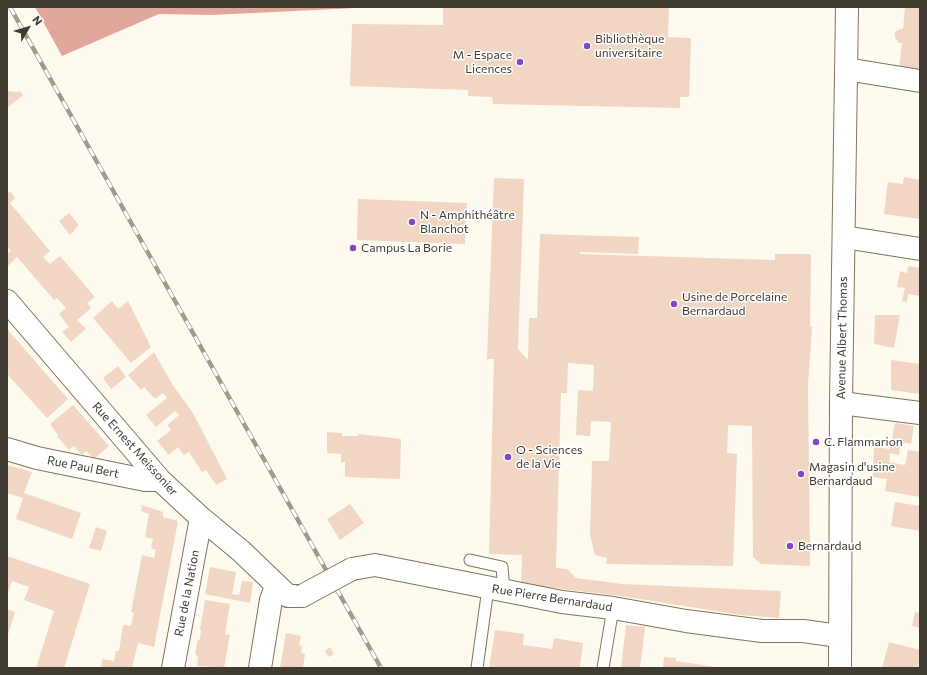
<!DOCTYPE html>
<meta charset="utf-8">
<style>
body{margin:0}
#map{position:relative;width:927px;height:675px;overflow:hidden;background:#fffaef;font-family:Commissioner,sans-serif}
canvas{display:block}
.frame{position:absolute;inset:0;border:8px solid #403b30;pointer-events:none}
.north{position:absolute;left:8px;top:8px;width:40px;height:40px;-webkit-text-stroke:3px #fff;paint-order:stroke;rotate:52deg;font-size:11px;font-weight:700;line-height:16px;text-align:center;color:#403b30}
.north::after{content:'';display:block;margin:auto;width:14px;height:18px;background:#403b30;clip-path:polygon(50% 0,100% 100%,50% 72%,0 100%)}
</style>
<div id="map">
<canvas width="927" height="675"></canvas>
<div class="frame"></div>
<div class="north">N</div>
</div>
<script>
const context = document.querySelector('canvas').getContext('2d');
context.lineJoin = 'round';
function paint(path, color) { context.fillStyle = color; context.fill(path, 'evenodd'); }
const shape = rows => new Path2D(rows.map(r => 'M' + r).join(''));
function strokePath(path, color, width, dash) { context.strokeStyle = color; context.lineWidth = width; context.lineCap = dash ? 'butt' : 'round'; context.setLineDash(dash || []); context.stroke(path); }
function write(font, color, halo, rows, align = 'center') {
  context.font = font + ' Commissioner,sans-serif'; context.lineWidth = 3; context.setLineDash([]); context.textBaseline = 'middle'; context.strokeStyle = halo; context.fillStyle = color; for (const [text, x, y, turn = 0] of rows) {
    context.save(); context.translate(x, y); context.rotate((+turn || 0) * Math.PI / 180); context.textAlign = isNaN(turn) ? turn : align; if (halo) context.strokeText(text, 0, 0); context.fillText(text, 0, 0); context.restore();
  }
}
paint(shape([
 [35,7,376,7,212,15,159,14,62,56]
]), '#e0a59b');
paint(shape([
 [443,7,669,7,668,37,691,38,689,97,680,97,680,108,493,104,492,97,468,96,468,90,350,86,352,24,443,25],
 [905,7,920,7,920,72,899,70,902,43,899,43,895,38,895,32,900,29,903,29],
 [8,91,17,92,20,91,23,95,7,108],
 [904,177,920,180,920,219,884,214,888,182,903,184],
 [494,178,524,179,518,349,528,360,529,318,537,318,540,234,639,237,638,254,580,252,580,254,775,260,775,254,811,254,810,327,812,327,808,385,810,566,761,564,753,557,752,426,728,425,727,453,737,454,733,566,606,564,607,558,595,555,590,535,592,461,609,461,611,422,591,421,590,436,576,435,578,390,593,391,594,365,568,363,567,393,561,393,556,568,567,569,576,578,622,584,781,591,779,618,741,615,621,596,521,584,522,555,489,554,494,359,487,359],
 [10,191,15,198,10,203,50,251,43,257,50,264,60,256,95,297,87,303,91,308,77,320,86,329,71,342,62,332,69,327,59,314,66,308,57,298,54,300,17,257,7,267,7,254,11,251,7,246,7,194],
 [358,199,467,203,465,244,357,240],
 [69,213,79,225,70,235,59,221],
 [908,266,920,268,920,296,908,294,907,302,902,301,905,288,897,287,900,271,907,273],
 [112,301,118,309,128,301,151,347,131,363,93,318],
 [875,315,900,315,894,348,874,344],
 [7,329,68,399,47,418,7,374,9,371,7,369],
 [154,352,172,384,193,413,227,479,216,485,206,470,202,472,189,452,184,455,178,447,169,455,157,441,171,430,167,425,179,415,175,411,156,427,146,415,167,398,163,393,155,399,144,387,141,390,128,375],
 [891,360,920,364,920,394,891,390],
 [118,366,126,377,111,389,103,378],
 [73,405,109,446,94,459,86,451,82,455,74,446,69,450,57,436,58,435,50,424],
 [895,423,914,426,911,444,901,442,899,455,890,453,889,462,905,465,908,450,920,452,920,497,885,491,887,479,873,477,874,447,890,449],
 [327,432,342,433,342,436,358,436,358,434,401,439,400,479,345,477,345,462,341,462,341,454,327,453],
 [7,465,32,472,24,493,81,513,72,539,16,519,23,498,7,493],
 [895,502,920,506,920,531,891,526],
 [350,504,364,523,340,540,327,519],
 [142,505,163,512,163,517,178,521,154,647,138,643,132,668,101,668,102,659,114,661,116,651,119,651,123,625,131,626,134,613,131,612,142,555,154,558,156,550,151,548,153,539,145,537,149,514,141,511],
 [96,527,107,531,101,551,89,548],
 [7,556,90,584,64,668,36,668,54,611,24,600,29,587,12,581,7,595],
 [210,567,236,572,232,594,239,595,242,581,253,582,250,603,205,594],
 [205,600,230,604,225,634,230,635,224,668,197,666,198,656,195,655,198,639,200,640,201,630,200,630],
 [7,609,15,612,7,638],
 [915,612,920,613,920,628,912,626],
 [626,625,645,627,640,668,621,668],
 [495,630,524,634,523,645,552,649,554,638,583,643,580,668,489,668],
 [286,633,301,636,299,645,302,646,301,653,305,654,303,668,280,668],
 [889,642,920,650,918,668,882,668],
 [330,647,334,654,329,657,325,651],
 [664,657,676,658,676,661,723,668,663,668]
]), '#f0d6c3');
const lane = shape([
 [470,560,502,567,504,591],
 [477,668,488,588],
 [603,668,613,608]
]);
const street = shape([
 [846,69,920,81],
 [844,237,920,249],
 [7,301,160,480,201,518,241,551,288,596,302,596],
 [841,403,920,413],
 [7,449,37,458,145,480,160,480],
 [352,569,375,565,562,602,613,608,686,621,762,631,803,631,839,636],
 [173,668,201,518],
 [260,668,271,600,276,586]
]);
const secondary = shape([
 [840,668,841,403,847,7]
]);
strokePath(lane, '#7f745b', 13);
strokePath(street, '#7f745b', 24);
strokePath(secondary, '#7f745b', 24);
strokePath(lane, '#fff', 11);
strokePath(street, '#fff', 22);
strokePath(secondary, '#fff', 22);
const rail = shape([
 [10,7,381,668]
]);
strokePath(rail, '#9f9a8f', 4.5);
strokePath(rail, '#fff', 3, [9]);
const streetBridge = shape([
 [302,596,352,569]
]);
strokePath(streetBridge, '#7f745b', 24, []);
strokePath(streetBridge, '#fff', 22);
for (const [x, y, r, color] of [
 [587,46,4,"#8148bf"],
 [520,62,4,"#8148bf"],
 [412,222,4,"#8148bf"],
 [353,248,4,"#8148bf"],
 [674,304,4,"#8148bf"],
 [816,442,4,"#8148bf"],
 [508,457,4,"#8148bf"],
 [801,474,4,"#8148bf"],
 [790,546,4,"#8148bf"]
]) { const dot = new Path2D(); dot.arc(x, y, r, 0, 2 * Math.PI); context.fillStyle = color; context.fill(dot); strokePath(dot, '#fff', 1.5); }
write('12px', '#403b30', '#fff', [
 ["Bibliothèque",595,39],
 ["universitaire",595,53],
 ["M - Espace",512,55,"right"],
 ["Licences",512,69,"right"],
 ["N - Amphithéâtre",420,215],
 ["Blanchot",420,229],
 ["Campus La Borie",361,248],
 ["Usine de Porcelaine",682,297],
 ["Bernardaud",682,311],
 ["C. Flammarion",824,442],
 ["O - Sciences",516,450],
 ["de la Vie",516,464],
 ["Magasin d'usine",809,467],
 ["Bernardaud",809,481],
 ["Bernardaud",798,546]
], 'left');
write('12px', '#403b30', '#fff', [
 ["Avenue Albert Thomas",842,338,-89],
 ["Rue Ernest Meissonier",135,449,48],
 ["Rue Paul Bert",83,467,11],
 ["Rue de la Nation",187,593,-79],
 ["Rue Pierre Bernardaud",552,598,9]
]);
</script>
